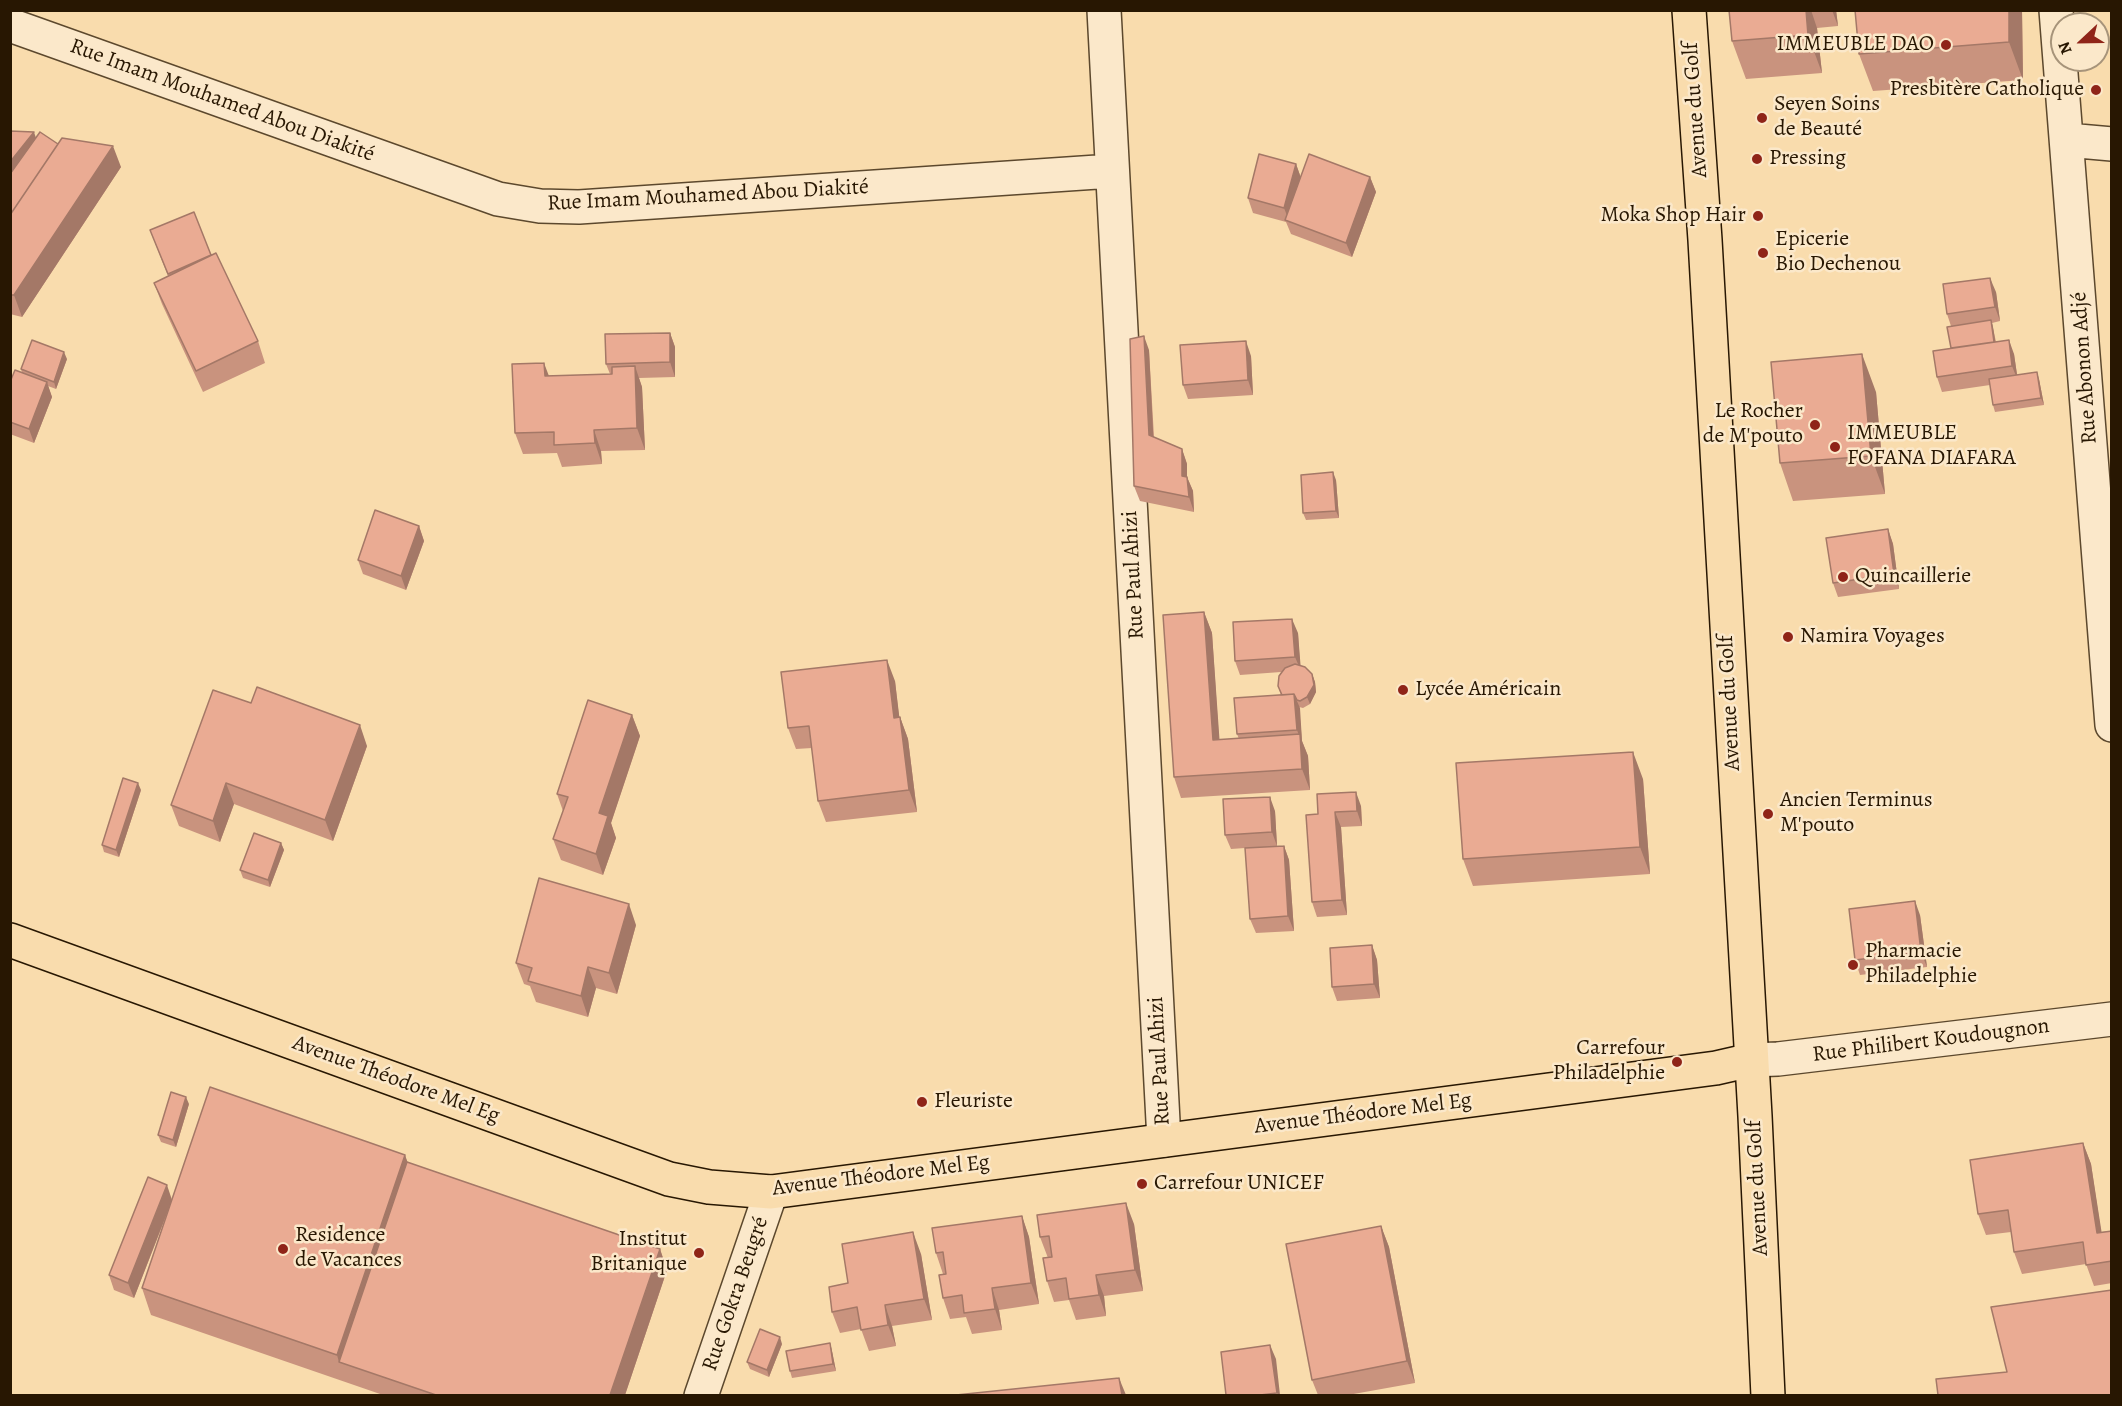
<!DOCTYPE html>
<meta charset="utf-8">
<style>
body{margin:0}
#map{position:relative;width:2122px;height:1406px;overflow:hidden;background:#f9dcad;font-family:Alegreya,serif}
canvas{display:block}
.frame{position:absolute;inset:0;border:12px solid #281702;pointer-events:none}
.north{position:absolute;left:2050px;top:12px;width:60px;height:60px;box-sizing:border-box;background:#fbe8ca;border:2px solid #a7947a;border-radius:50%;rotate:248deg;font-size:16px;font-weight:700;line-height:24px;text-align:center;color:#281702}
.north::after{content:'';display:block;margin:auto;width:21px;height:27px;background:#8f2418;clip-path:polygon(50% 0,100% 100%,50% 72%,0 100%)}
</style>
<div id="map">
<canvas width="2122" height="1406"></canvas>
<div class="frame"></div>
<div class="north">N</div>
</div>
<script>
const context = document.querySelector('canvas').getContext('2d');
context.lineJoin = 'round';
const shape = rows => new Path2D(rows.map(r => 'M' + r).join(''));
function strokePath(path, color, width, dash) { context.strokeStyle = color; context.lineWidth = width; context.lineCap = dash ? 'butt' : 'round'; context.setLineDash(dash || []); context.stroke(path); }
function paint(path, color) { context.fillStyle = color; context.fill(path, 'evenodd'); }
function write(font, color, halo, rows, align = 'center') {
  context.font = font + ' Alegreya,serif'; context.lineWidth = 5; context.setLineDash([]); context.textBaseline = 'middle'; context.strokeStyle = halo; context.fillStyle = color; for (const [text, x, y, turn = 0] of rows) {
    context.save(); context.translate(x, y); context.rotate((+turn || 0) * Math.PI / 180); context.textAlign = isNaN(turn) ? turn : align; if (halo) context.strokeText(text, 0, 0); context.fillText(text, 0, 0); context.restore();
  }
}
const minor = shape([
 [1104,10,1164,1140],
 [2056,10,2112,725],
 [10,25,498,199,540,206,579,207,1112,171],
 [2067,140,2112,144],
 [1751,1060,1778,1059,2112,1019],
 [701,1396,771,1192]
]);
const major = shape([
 [1689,10,1705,240,1755,1116,1768,1396],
 [10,940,669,1179,709,1187,771,1192,1716,1068,1751,1060]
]);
strokePath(minor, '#5c482d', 36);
strokePath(major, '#281702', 36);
strokePath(minor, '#fbe8ca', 33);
strokePath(major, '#f9dcad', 33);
paint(shape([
 [1729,10,1836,10,1838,26,1817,28,1822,73,1746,79,1732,41],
 [2022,10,2023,80,1873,91,1859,54],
 [10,131,58,144,121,167,22,317,10,314],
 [1296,164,1301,178,1370,177,1376,192,1352,257,1291,234,1286,222,1253,213,1248,198],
 [150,230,211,255,258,341,265,363,203,392,162,304,154,283,168,276],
 [1996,292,2000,321,1992,323,1996,342,2014,354,2017,375,2039,379,2044,405,1995,412,1993,405,1990,385,1942,392,1937,377,1951,348,1951,326,1947,314],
 [670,333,675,347,675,377,639,378,642,387,645,450,601,451,602,464,562,467,557,453,523,454,515,433,549,376,610,374,606,364],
 [1149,350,1154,437,1182,449,1187,464,1187,477,1193,491,1194,512,1140,501,1134,486],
 [1251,356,1253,395,1188,399,1183,385],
 [67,359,56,389,48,386,52,397,34,443,10,434,10,382,22,373,21,369],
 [1876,392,1885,494,1793,501,1780,463],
 [1336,480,1339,518,1306,520,1303,513],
 [419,526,424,541,406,590,363,574,358,560],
 [1888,529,1893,544,1899,589,1838,597,1833,583],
 [1204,612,1212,633,1219,740,1239,739,1237,734,1281,695,1278,686,1281,672,1240,675,1235,661,1298,633,1300,666,1312,674,1315,682,1316,692,1310,704,1303,708,1299,707,1302,741,1308,756,1310,790,1181,798,1174,777],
 [895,681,899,717,900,717,908,739,917,812,826,822,818,801,812,748,796,749,788,728],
 [251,703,367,746,333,841,234,804,220,842,179,826,171,805],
 [632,715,640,736,611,823,616,838,603,875,561,860,553,839,563,811,557,794],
 [1643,779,1650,874,1473,886,1463,859],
 [141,790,119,857,104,852,102,845],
 [1361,806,1362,826,1341,827,1347,915,1317,917,1312,902,1318,814],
 [1275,811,1277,846,1284,846,1289,860,1294,931,1256,933,1250,919,1245,848,1231,849,1225,835],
 [281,843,284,850,270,887,243,878,240,870],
 [1920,915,1927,967,1860,975,1855,960],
 [636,925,617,994,596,988,588,1017,536,1002,530,986,524,984,516,963],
 [1372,945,1377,960,1380,998,1337,1001,1332,987],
 [189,1104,176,1147,161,1142,158,1135],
 [2083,1143,2091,1164,2101,1232,2112,1231,2112,1283,2094,1286,2086,1264,2022,1274,2014,1252,2011,1232,1986,1235,1978,1214],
 [405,1155,407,1162,660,1249,667,1270,625,1395,383,1395,151,1315,142,1288,167,1214,134,1298,114,1290,109,1275,172,1199],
 [1022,1216,1029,1237,1039,1304,999,1310,1002,1330,972,1334,966,1317,950,1319,943,1298,943,1274,936,1253],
 [1134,1224,1143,1291,1104,1296,1106,1316,1076,1320,1069,1300,1054,1302,1047,1281,1048,1258,1040,1237],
 [1381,1226,1389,1247,1415,1383,1348,1395,1318,1395,1312,1380],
 [921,1254,932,1320,892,1326,896,1346,869,1351,861,1329,840,1333,832,1312,848,1283],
 [830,1343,832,1351,836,1371,792,1378,790,1371],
 [782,1344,769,1377,750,1369,747,1362]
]), '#c9937e');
paint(shape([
 [1806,10,1811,10,1817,28,1822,73,1808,35],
 [1832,10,1836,10,1838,26],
 [2009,10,2022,10,2023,80,2009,42],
 [34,132,39,147,10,183,10,162],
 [113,146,121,167,22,317,14,295],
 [1296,164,1301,178,1290,223,1284,208],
 [1370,177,1376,192,1352,257,1346,243],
 [1990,278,1996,292,2000,321,1995,307],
 [1991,320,1993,327,1997,352,1994,345],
 [670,333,675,347,675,377,670,362],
 [1144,336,1149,350,1154,450,1149,435],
 [2009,340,2014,354,2018,381,2012,366],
 [1246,341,1251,356,1253,395,1248,380],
 [64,352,67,359,56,389,54,382],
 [1862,354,1876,392,1885,494,1871,456],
 [544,363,552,384,545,376],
 [635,366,642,387,645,450,637,428],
 [2037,372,2039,379,2044,405,2041,398],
 [47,382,52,397,34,443,29,429],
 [594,430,601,451,602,464,595,443],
 [1182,449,1187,464,1187,477,1193,491,1194,512,1182,476],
 [1333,472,1336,480,1339,518,1336,511],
 [419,526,424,541,406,590,401,576],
 [1888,529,1893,544,1899,589,1894,574],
 [1204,612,1212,633,1221,761,1213,740],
 [1292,619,1298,633,1301,671,1295,657],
 [887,660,895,681,902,739,894,718],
 [1312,674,1315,682,1316,692,1310,704,1307,697],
 [1294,694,1300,708,1302,741,1308,756,1310,790,1302,769,1300,738,1297,730],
 [632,715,640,736,611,823,616,838,603,875,596,854,599,813],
 [900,717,908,739,917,812,909,790],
 [360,725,367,746,333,841,325,820],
 [1633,752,1643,779,1650,874,1640,847],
 [138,783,141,790,119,857,116,850],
 [226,783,234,804,220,842,213,821],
 [1356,792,1361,806,1362,826,1357,811],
 [1270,797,1275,811,1277,846,1272,832],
 [1335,812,1341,827,1347,915,1342,900],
 [281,843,284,850,270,887,268,880],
 [1284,846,1289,860,1294,931,1288,916],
 [1915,901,1920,915,1927,967,1921,952],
 [629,904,636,925,617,994,609,973],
 [1372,945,1377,960,1380,998,1374,984],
 [588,967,596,988,588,1017,581,996],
 [186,1097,189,1104,176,1147,173,1140],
 [2083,1143,2091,1164,2105,1254,2097,1233],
 [405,1155,415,1183,339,1362,337,1355],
 [167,1185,172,1200,134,1298,128,1283],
 [1126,1203,1134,1224,1143,1291,1135,1270],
 [1022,1216,1029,1237,1039,1304,1031,1283],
 [1381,1226,1389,1247,1415,1383,1407,1361],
 [913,1232,921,1254,932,1320,924,1299],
 [660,1249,667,1270,625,1395,610,1395],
 [1096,1275,1104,1296,1106,1316,1099,1295],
 [992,1288,999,1310,1002,1330,995,1309],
 [885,1305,892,1326,896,1346,888,1325],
 [780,1337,782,1344,769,1377,767,1370],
 [830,1343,832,1351,836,1371,833,1364],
 [1270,1345,1276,1359,1280,1395,1278,1395,1277,1393],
 [1119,1378,1126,1395,1122,1395]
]), '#a47867');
const building = shape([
 [1729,10,1806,10,1808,35,1732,41,1729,10],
 [1855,10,2009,10,2009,42,1859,54,1855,10],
 [10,131,34,132,10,162,10,131],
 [40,132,58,144,10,215,10,174,40,132],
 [62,138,113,146,14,295,10,295,10,215,62,138],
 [1259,154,1296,164,1284,208,1248,198,1259,154],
 [1309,154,1370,177,1346,243,1285,220,1309,154],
 [194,212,211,255,168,274,150,230,194,212],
 [216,253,258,341,196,371,154,283,216,253],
 [1990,278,1995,307,1947,314,1943,284,1990,278],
 [1991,320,1994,342,1951,348,1947,327,1991,320],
 [670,333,670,362,606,364,605,334,670,333],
 [1144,336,1149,435,1182,449,1182,476,1187,477,1189,497,1134,486,1130,339,1144,336],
 [32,340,64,352,54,382,21,369,32,340],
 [2009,340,2012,366,1937,377,1933,351,2009,340],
 [1246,341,1248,380,1183,385,1180,345,1246,341],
 [1862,354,1871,456,1780,463,1771,362,1862,354],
 [544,363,545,376,612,374,612,367,635,366,637,428,594,430,595,443,554,445,554,432,515,433,512,364,544,363],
 [15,370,47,382,29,429,10,422,10,382,15,370],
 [2037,372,2041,398,1993,405,1989,379,2037,372],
 [1333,472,1336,511,1303,513,1301,475,1333,472],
 [375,510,419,526,401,576,358,560,375,510],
 [1888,529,1894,574,1833,583,1826,538,1888,529],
 [1204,612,1213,740,1300,734,1302,769,1174,777,1163,615,1204,612],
 [1292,619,1295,657,1235,661,1233,622,1292,619],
 [887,660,894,718,900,717,909,790,818,801,809,726,788,728,781,672,887,660],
 [1295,664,1305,667,1312,674,1314,685,1307,697,1300,701,1297,700,1294,694,1282,695,1278,686,1279,676,1285,668,1295,664],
 [257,687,360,725,325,820,226,783,213,821,171,805,213,690,251,703,257,687],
 [1294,694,1297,730,1237,734,1234,698,1294,694],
 [588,700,632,715,599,813,608,816,596,854,553,839,568,797,557,794,588,700],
 [1633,752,1640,847,1463,859,1456,763,1633,752],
 [123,778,138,783,116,850,102,845,123,778],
 [1356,792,1357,811,1335,812,1342,900,1312,902,1306,815,1318,814,1317,794,1356,792],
 [1270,797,1272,832,1225,835,1223,799,1270,797],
 [254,833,281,843,268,880,240,870,254,833],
 [1284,846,1288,916,1250,919,1245,848,1284,846],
 [539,878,629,904,609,973,588,967,581,996,528,981,532,968,516,963,539,878],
 [1915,901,1921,952,1855,960,1849,909,1915,901],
 [1372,945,1374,984,1332,987,1330,948,1372,945],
 [210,1087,405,1155,337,1355,142,1288,210,1087],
 [171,1092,186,1097,173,1140,158,1135,171,1092],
 [2083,1143,2097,1233,2112,1231,2112,1261,2086,1265,2083,1242,2014,1252,2008,1210,1978,1214,1970,1160,2083,1143],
 [407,1162,660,1249,610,1395,436,1395,339,1362,407,1162],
 [148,1177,167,1185,128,1283,109,1275,148,1177],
 [1126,1203,1135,1270,1096,1275,1099,1295,1069,1299,1066,1278,1047,1281,1043,1258,1052,1257,1049,1236,1040,1237,1037,1215,1126,1203],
 [1022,1216,1031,1283,992,1288,995,1309,964,1313,962,1295,943,1298,939,1275,946,1274,943,1252,936,1253,932,1228,1022,1216],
 [1381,1226,1407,1361,1312,1380,1286,1244,1381,1226],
 [913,1232,924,1299,885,1305,888,1325,861,1330,857,1307,832,1312,829,1287,848,1283,842,1244,913,1232],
 [2112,1290,2112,1395,1938,1395,1936,1379,2007,1372,1991,1307,2112,1290],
 [760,1329,780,1337,767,1370,747,1362,760,1329],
 [830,1343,833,1364,790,1371,786,1351,830,1343],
 [1270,1345,1277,1393,1260,1395,1226,1395,1221,1352,1270,1345],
 [1119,1378,1122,1395,956,1395,1119,1378]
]);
paint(building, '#eaab93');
strokePath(building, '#a47867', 1.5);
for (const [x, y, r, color] of [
 [1946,45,6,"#8f2418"],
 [2096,90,6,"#8f2418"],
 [1762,118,6,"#8f2418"],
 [1757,159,6,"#8f2418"],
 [1758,216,6,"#8f2418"],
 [1763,253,6,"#8f2418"],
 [1815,425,6,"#8f2418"],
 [1835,447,6,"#8f2418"],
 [1843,577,6,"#8f2418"],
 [1788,637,6,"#8f2418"],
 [1403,690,6,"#8f2418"],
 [1768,814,6,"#8f2418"],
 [1853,965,6,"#8f2418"],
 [1677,1062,6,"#8f2418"],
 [922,1102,6,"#8f2418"],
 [1142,1184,6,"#8f2418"],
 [283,1249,6,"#8f2418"],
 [699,1253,6,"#8f2418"]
]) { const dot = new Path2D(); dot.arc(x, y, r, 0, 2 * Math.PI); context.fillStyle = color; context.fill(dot); strokePath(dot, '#fbe8ca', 2); }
write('22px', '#281702', '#fbe8ca', [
 ["IMMEUBLE DAO",1934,45,"right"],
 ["Presbitère Catholique",2084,90,"right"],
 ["Seyen Soins",1774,105],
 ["de Beauté",1774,130],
 ["Pressing",1769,159],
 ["Moka Shop Hair",1746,216,"right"],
 ["Epicerie",1775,240],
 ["Bio Dechenou",1775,265],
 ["Le Rocher",1803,412,"right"],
 ["de M'pouto",1803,437,"right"],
 ["IMMEUBLE",1847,434],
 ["FOFANA DIAFARA",1847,459],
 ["Quincaillerie",1855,577],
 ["Namira Voyages",1800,637],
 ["Lycée Américain",1415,690],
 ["Ancien Terminus",1780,801],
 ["M'pouto",1780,826],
 ["Pharmacie",1865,952],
 ["Philadelphie",1865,977],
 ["Carrefour",1665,1049,"right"],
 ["Philadelphie",1665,1074,"right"],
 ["Fleuriste",934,1102],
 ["Carrefour UNICEF",1154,1184],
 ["Residence",295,1236],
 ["de Vacances",295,1261],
 ["Institut",687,1240,"right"],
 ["Britanique",687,1265,"right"]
], 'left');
write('22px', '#281702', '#fbe8ca', [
 ["Rue Imam Mouhamed Abou Diakité",222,101,20],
 ["Avenue du Golf",1696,110,-94],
 ["Rue Imam Mouhamed Abou Diakité",708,196,-3],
 ["Rue Abonon Adjé",2085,368,-94],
 ["Rue Paul Ahizi",1134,575,-93],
 ["Avenue du Golf",1730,703,-93],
 ["Rue Philibert Koudougnon",1931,1041,-7],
 ["Rue Paul Ahizi",1160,1061,-93],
 ["Avenue Théodore Mel Eg",396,1080,20],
 ["Avenue Théodore Mel Eg",1363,1114,-7],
 ["Avenue Théodore Mel Eg",881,1176,-7],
 ["Avenue du Golf",1758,1188,-93],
 ["Rue Gokra Beugré",736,1294,-71]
]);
</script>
